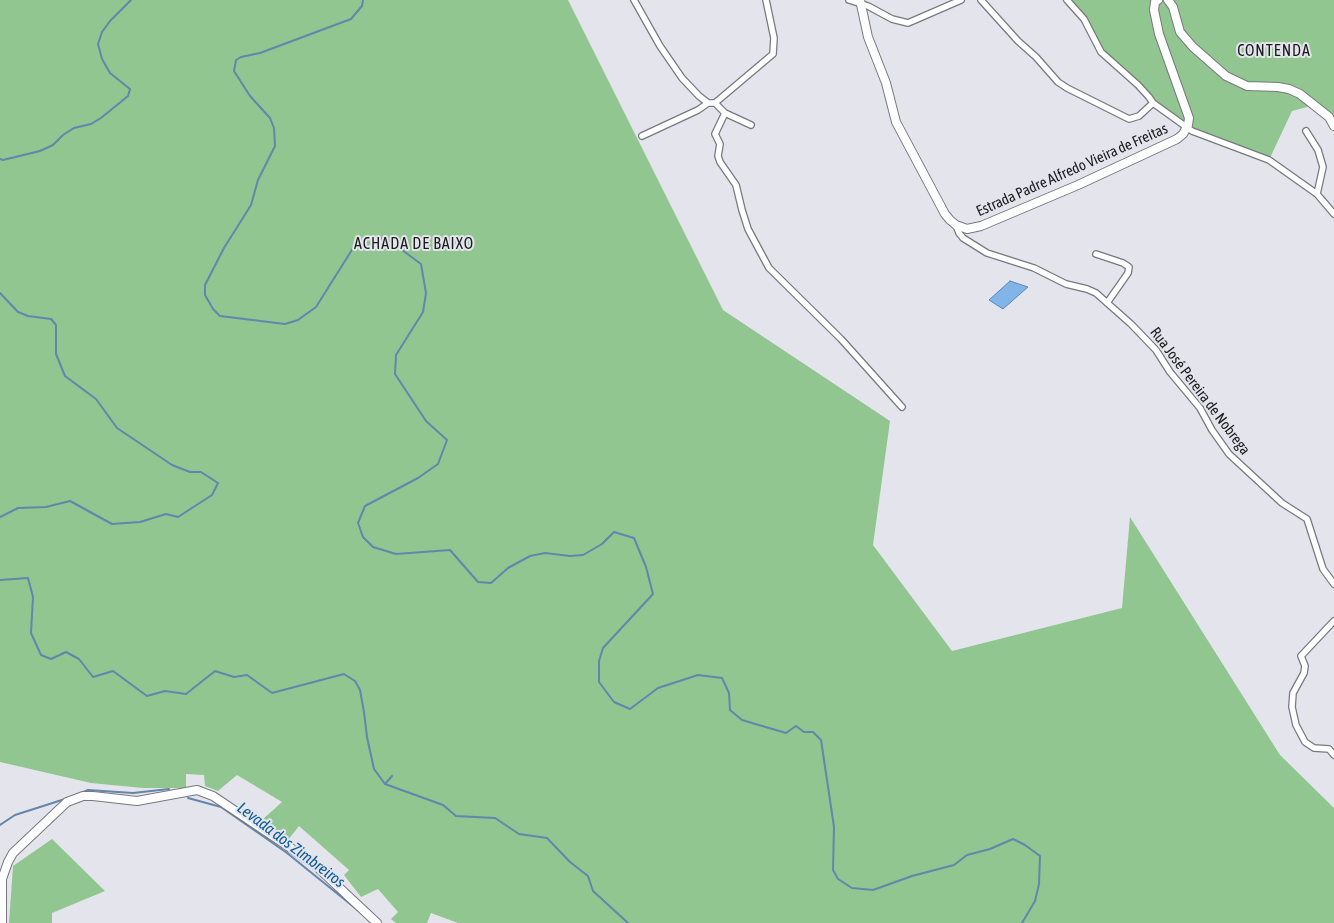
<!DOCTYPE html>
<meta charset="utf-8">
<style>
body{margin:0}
canvas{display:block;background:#e4e5ec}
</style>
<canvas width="1334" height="923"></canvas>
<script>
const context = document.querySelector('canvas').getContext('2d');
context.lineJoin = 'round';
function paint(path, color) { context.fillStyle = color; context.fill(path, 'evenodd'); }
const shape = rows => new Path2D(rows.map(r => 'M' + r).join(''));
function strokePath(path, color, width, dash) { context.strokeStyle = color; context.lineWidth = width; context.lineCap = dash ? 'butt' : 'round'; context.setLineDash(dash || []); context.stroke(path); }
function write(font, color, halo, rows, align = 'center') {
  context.font = font + ' "Asap Condensed",sans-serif'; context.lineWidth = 4; context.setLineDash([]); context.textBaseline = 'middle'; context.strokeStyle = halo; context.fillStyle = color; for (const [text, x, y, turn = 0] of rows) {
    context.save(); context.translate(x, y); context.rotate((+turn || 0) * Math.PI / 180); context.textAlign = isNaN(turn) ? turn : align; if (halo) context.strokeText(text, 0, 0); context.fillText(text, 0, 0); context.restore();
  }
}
paint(shape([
 [0,0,568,0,723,310,890,421,873,545,952,651,1122,608,1130,517,1280,755,1334,808,1334,923,458,923,431,913,427,923,396,923,391,919,398,912,378,889,361,897,344,875,349,870,299,826,288,840,262,820,282,802,237,775,218,791,205,786,204,775,186,774,186,788,143,788,91,783,0,762],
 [1068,0,1334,0,1334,131,1315,105,1292,111,1269,160,1186,128,1106,58],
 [52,839,105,891,52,913,52,923,9,923,13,866]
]), '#91c691');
const water = shape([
 [1010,281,1028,287,1003,309,989,300,1010,281]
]);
paint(water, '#81b4e8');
strokePath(water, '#6386ac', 1);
strokePath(shape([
 [363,0,362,6,351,19,260,53,241,57,236,60,234,71,250,96,270,118,274,128,275,146,258,180,251,205,224,248,205,285,205,295,213,309,220,316,285,324,298,320,316,307,355,245,362,240,377,237,390,241,421,264,426,293,423,312,396,355,395,374,426,421,447,440,438,464,418,478,365,506,358,523,363,537,373,547,396,554,450,550,478,582,491,583,508,568,530,556,545,553,570,556,583,555,602,544,614,532,634,538,646,567,653,594,603,648,599,661,599,682,614,702,630,709,658,688,698,675,722,678,729,693,730,710,742,720,786,733,796,726,804,732,813,732,821,740,834,827,833,870,838,879,852,888,873,890,912,876,954,865,967,855,990,849,1013,839,1025,845,1040,856,1039,884,1035,901,1022,923],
 [0,159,3,160,40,151,53,145,63,135,74,128,91,124,101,118,128,96,130,89,110,73,102,59,98,44,102,32,110,21,131,0],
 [0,293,18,312,28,316,51,319,56,325,56,354,65,376,96,399,117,428,172,465,190,472,201,472,218,483,212,495,178,517,166,514,140,522,112,524,70,501,46,507,18,508,0,517],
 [0,580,28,578,33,597,31,633,41,655,51,659,66,652,79,659,93,677,113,671,147,696,165,691,186,694,215,671,234,677,247,675,272,693,344,674,355,681,360,690,364,712,367,737,374,769,385,784,443,805,456,816,495,818,519,834,547,838,570,862,588,876,593,891,628,923],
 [385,784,392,776],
 [81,793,88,790,133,793,169,789],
 [188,798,221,807,287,853,365,916],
 [0,825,15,815,65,799]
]), '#6386ac', 2);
const street = shape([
 [634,0,660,46,682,78,699,96,708,103,715,103,773,54,774,38,766,0],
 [849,0,868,6,892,19,908,23,961,0],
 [981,0,1018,41,1036,57,1058,82,1067,88,1129,119,1139,116,1153,103],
 [1067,0,1084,19,1101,52,1138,85,1149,97,1153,103,1192,131,1269,160,1317,194,1334,214],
 [715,103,725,113,751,125],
 [725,113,715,134,720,144,718,156,720,162,736,185,742,210,748,229,769,268,841,339,902,407],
 [1306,131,1318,150,1323,167,1317,194],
 [642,136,698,110,708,103],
 [956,225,959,233,963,238,987,253,1034,268,1066,284,1087,289,1096,293,1131,324,1156,350,1170,372,1200,408,1212,430,1229,454,1282,503,1307,519,1323,569,1334,584],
 [1096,254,1123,263,1129,267,1128,273,1107,303],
 [1334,621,1301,656,1305,666,1304,673,1293,693,1292,707,1296,725,1305,742,1314,748,1329,749,1334,755]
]);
const secondary = shape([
 [860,0,868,37,886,83,896,122,945,214,950,220,956,225,967,229,981,226,1078,185,1177,139,1183,134,1188,125,1189,118,1159,34,1154,10,1155,2,1158,0],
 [1168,0,1173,7,1180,32,1193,47,1226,76,1247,86,1278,87,1289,89,1300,94,1329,117,1334,126],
 [2,923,2,879,8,862,13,853,67,802,83,796,93,796,137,801,197,790,213,796,313,863,377,923]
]);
strokePath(street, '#78787f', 8);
strokePath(secondary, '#78787f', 10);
strokePath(street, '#fff', 5.5);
strokePath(secondary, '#fff', 8);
write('15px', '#1c1c1f', '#e4e5ec', [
 ["Estrada Padre Alfredo Vieira de Freitas",1072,170,-24],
 ["Rua José Pereira de Nobrega",1200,391,53]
]);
context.letterSpacing = '1px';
write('16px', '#1c1c1f', '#e4e5ec', [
 ["CONTENDA",1274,51],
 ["ACHADA DE BAIXO",414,244]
]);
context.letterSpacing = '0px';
write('italic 16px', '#0c5a98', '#e4e5ec', [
 ["Levada dos Zimbreiros",291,845,37]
]);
</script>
